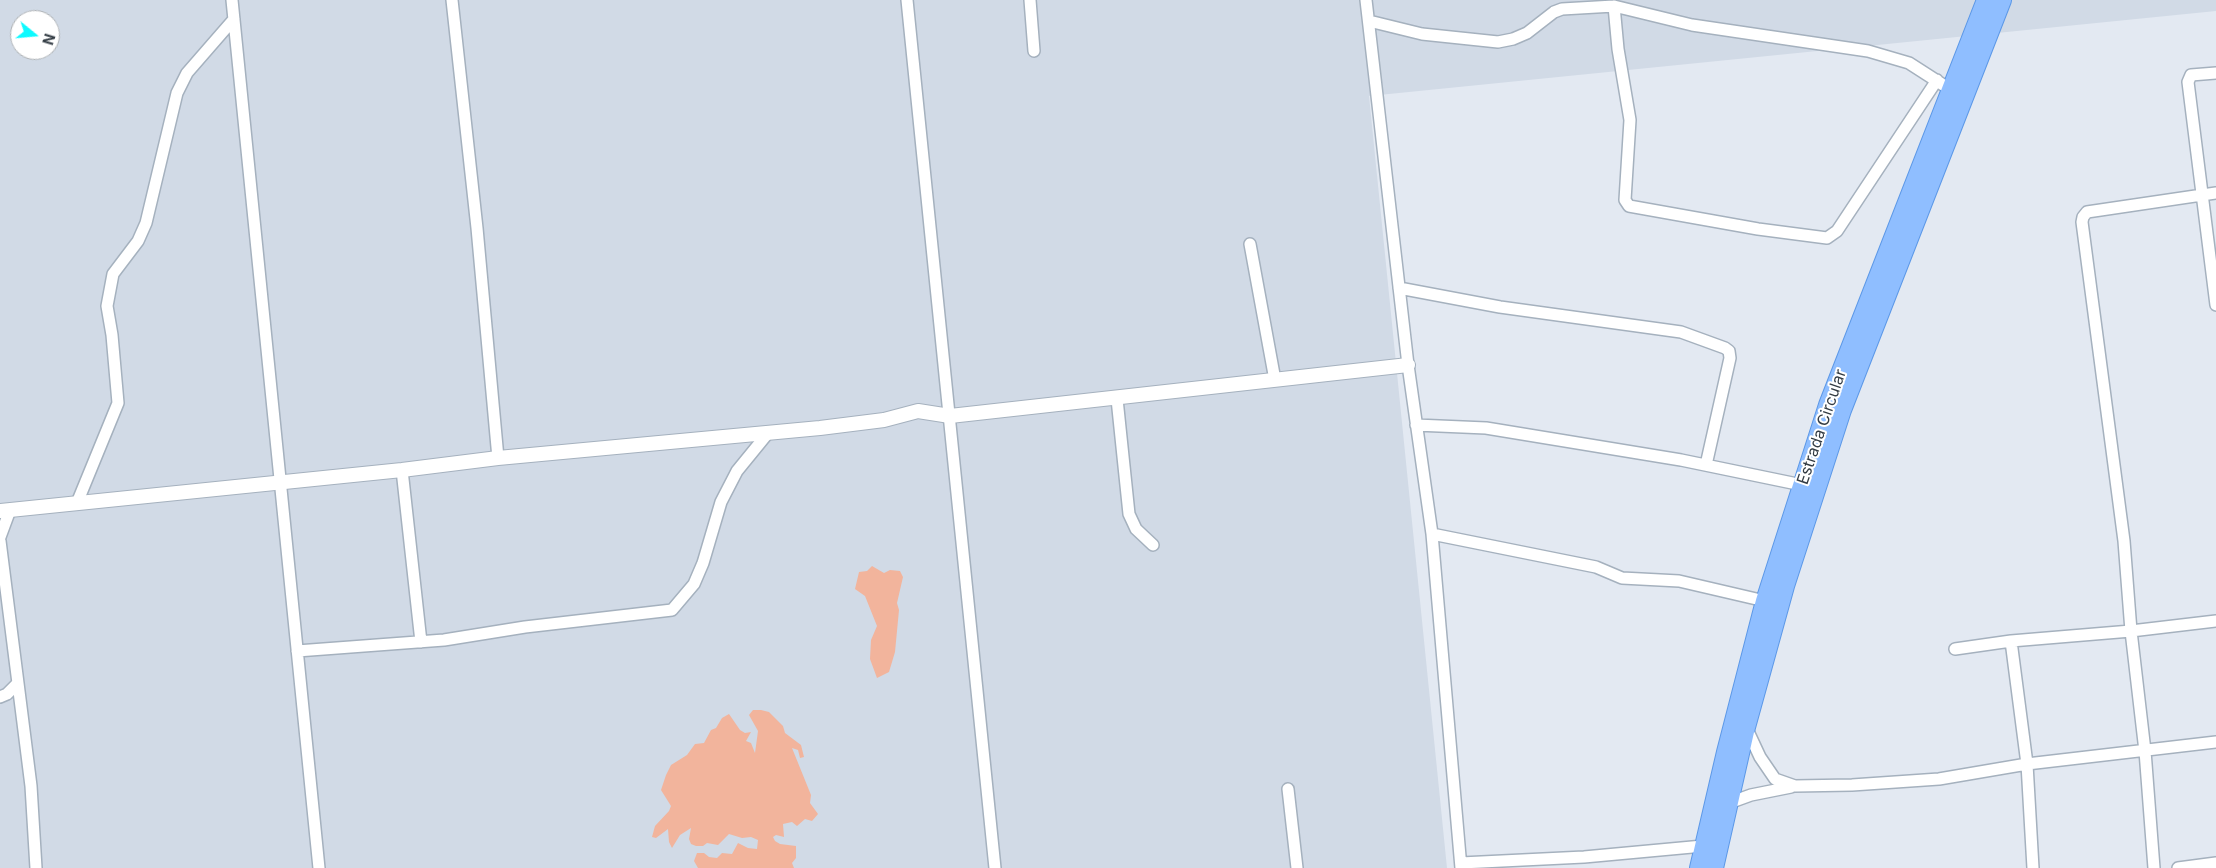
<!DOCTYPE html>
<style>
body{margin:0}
#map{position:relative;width:2216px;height:868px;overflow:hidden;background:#e3e9f2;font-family:Inter,sans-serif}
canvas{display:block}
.north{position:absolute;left:10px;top:10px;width:50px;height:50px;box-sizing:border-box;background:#fff;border:1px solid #adb1b4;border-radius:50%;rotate:107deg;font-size:14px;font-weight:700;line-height:20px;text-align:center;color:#333c44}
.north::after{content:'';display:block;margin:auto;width:18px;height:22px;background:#0dfaff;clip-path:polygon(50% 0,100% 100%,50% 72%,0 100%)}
</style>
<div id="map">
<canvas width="2216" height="868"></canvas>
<div class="north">N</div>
</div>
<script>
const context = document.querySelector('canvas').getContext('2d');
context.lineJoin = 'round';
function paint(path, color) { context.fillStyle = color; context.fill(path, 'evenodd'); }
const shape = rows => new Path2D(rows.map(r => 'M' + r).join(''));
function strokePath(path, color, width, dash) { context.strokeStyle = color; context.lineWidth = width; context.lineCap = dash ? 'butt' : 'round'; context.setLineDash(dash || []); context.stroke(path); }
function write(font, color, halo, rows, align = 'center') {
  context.font = font + ' Inter,sans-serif'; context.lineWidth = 4; context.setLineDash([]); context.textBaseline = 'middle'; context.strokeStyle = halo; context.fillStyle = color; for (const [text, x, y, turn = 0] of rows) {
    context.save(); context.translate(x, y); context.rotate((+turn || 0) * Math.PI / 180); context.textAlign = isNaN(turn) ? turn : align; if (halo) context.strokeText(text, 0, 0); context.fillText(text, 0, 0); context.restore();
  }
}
paint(shape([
 [0,0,2216,0,2216,11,1369,96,1447,868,0,868],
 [20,20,50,20,50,50,20,50]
]), '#d1dae6');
paint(shape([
 [872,566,884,573,890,570,900,571,903,577,897,603,899,610,895,652,889,672,877,678,870,659,871,640,877,626,865,596,855,589,859,572,867,571],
 [753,710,761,710,769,712,783,726,785,733,801,745,804,757,800,758,798,750,792,748,811,795,810,803,818,814,812,821,805,819,797,826,792,822,783,824,784,837,776,835,773,837,775,841,780,844,796,846,796,858,792,863,794,868,698,868,694,861,697,853,704,853,709,857,717,858,722,853,732,854,738,843,748,848,757,849,758,840,751,837,742,838,729,834,718,845,707,843,703,846,696,846,691,844,689,839,691,828,680,835,672,848,669,842,668,829,656,838,652,837,655,826,669,811,671,806,661,790,666,775,671,765,687,755,695,744,704,743,711,730,716,728,722,718,729,714,740,730,745,733,751,732,746,741,751,743,755,753,758,731,749,715]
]), '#f2b49c');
const minor = shape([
 [232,0,319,868],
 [452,0,477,228,498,458],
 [907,0,995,868],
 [1030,0,1034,51],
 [1366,0,1408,365,1432,534,1461,868],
 [1614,6,1618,49,1630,120,1625,200,1629,206,1758,229,1827,238,1837,231,1937,80],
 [1369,21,1422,34,1498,42,1513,39,1527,33,1554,12,1562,9,1614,6,1692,25,1868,51,1909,63,1951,90],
 [2216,73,2191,75,2188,82,2216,305],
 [1250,244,1275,380],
 [1399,288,1500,307,1681,332,1725,348,1729,351,1730,358,1706,465],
 [1117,399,1129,514,1136,529,1153,545],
 [1416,425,1486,428,1681,460,1802,485],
 [402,470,421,642],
 [77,503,118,403,112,335,107,306,113,274,138,241,146,223,177,93,187,73,234,19],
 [1432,534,1596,567,1622,578,1679,581,1765,601],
 [0,537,10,510],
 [0,541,31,786,36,868],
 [2011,641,2027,764,2033,868],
 [1955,649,2011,641,2131,631,2216,621],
 [297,651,444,640,525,627,672,610,694,584,703,563,721,502,737,471,768,433],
 [0,697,7,694,17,684],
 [1746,727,1760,757,1775,779,1795,786,1852,785,1939,779,2027,764,2216,742],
 [1288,789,1297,868],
 [1729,803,1751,795,1791,787],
 [1461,863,1584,857,1703,846],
 [2154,868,2145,751,2131,631,2124,541,2082,222,2083,217,2087,212,2216,193],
 [2178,868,2216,863]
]);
const tertiary = shape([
 [0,511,402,470,498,458,820,428,884,420,918,411,950,416,1408,365]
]);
const primary = shape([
 [1699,868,1726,752,1765,601,1828,405,1986,0],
 [1714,868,1746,727,1785,586,1842,410,2002,0]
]);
strokePath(minor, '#a5b1be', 14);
strokePath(tertiary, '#a5b1be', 16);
strokePath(primary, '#5c98e7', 20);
strokePath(minor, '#fff', 11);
strokePath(tertiary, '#fff', 14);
strokePath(primary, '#8fbeff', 18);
write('16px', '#333c44', '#fff', [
 ["Estrada Circular",1822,427,-71]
]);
</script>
